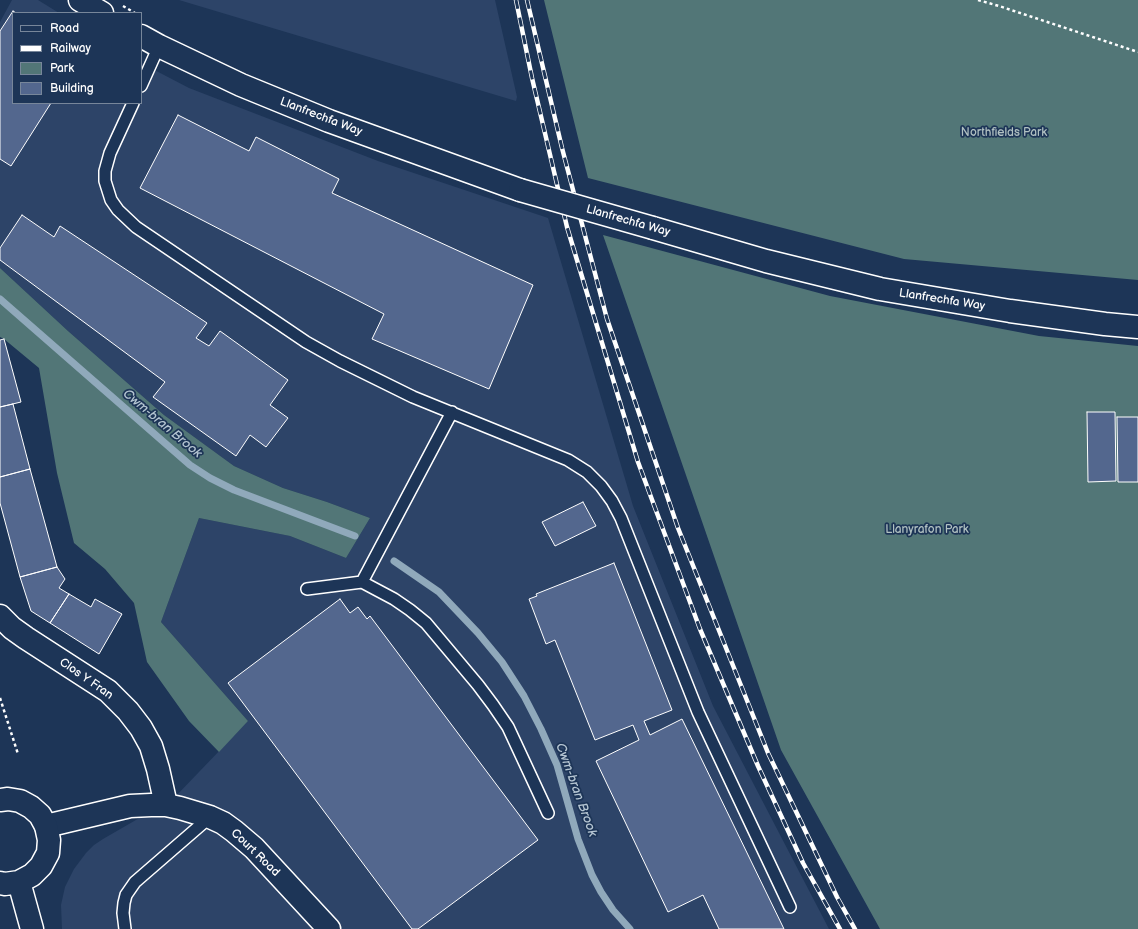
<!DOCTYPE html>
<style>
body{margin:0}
#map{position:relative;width:1138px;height:929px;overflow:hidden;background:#1d3557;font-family:"Balsamiq Sans",sans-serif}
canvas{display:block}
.legend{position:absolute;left:12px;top:12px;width:130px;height:92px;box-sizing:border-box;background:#1d3557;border:1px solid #77869a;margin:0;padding:5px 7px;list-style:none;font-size:12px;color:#fff}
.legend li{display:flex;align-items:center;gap:8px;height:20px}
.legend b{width:20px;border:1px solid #77869a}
</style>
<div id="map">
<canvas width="1138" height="929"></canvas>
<ul class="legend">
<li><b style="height:5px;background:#1d3557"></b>Road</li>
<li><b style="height:5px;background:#fff"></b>Railway</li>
<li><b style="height:11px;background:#527677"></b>Park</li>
<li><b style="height:11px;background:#53678e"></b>Building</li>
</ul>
</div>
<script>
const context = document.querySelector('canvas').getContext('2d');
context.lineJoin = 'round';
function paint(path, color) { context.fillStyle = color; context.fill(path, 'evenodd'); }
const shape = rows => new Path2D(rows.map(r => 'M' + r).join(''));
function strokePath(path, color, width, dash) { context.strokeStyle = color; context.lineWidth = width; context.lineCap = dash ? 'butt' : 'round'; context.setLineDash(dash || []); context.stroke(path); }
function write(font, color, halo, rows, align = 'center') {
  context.font = font + ' "Balsamiq Sans",sans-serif'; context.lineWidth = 3.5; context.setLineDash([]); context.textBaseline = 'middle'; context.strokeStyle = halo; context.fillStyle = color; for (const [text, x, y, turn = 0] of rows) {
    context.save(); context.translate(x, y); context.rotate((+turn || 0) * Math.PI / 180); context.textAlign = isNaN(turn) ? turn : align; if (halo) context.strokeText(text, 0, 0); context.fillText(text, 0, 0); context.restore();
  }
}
paint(shape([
 [12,0,38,0,59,13,13,13,13,103,141,103,141,63,189,88,378,161,548,218,633,506,713,706,829,929,62,929,61,905,65,887,74,869,86,853,94,845,103,839,174,798,248,721,161,622,199,518,290,536,346,558,370,518,327,502,283,488,234,466,164,415,68,331,0,268,0,22],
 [179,0,495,0,517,97,516,101]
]), '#2d4468');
paint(shape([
 [544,0,1138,0,1138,280,904,259,588,178],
 [603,235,830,296,1039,336,1138,346,1138,929,880,929,781,750],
 [0,268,68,331,164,415,234,466,283,488,327,502,370,518,346,558,290,536,199,518,161,622,248,721,219,752,189,721,147,662,134,603,105,569,74,543,57,473,39,368,4,339,0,337]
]), '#527677');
strokePath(shape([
 [0,299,190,465,210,478,234,490,355,536],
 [394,561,439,592,478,633,502,662,524,696,541,729,557,765,578,839,592,875,601,892,613,910,630,929]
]), '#90a9bb', 7);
const building = shape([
 [13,11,16,13,13,13,13,103,51,103,11,166,0,159,0,31,13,11],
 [178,115,249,151,256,137,339,179,332,193,533,285,489,389,372,339,384,314,140,188,178,115],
 [22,215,54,237,60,226,207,323,196,338,209,346,220,331,288,380,270,405,288,418,266,447,250,435,236,456,153,397,165,382,0,260,0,248,22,215],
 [4,339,21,402,0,407,0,340,4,339],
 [13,404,30,469,0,477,0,407,13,404],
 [1087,412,1115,412,1116,481,1088,482,1087,412],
 [1117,417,1138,417,1138,482,1118,482,1117,417],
 [30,469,57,567,20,577,0,503,0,477,30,469],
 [583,502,596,526,555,546,542,522,583,502],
 [614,563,672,710,644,721,650,735,682,719,784,929,719,929,703,895,668,912,596,761,639,740,633,725,595,740,555,640,546,644,529,599,537,596,536,594,614,563],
 [57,567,65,579,59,588,69,594,50,623,31,611,20,577,57,567],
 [69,594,91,607,95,599,122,614,99,654,50,623,69,594],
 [340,599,350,613,358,607,367,619,370,616,538,840,418,929,412,929,228,683,340,599]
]);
paint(building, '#53678e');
strokePath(building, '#fff', 1);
const service = shape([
 [141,86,159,46],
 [133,103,110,153,105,171,105,181,111,200,118,210,136,227,306,342,340,361,413,397,568,460,587,472,601,486,612,501,621,518,698,712,790,907],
 [362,582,452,412],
 [307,589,362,582,394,599,410,610,426,623,478,685,493,705,508,727,548,813],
 [125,929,123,913,124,903,126,895,135,882,210,817]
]);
const minor = shape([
 [0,616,12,628,26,638,108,691,128,711,141,728,151,746,158,769,166,805],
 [46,826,130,806,151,805,166,805,180,808,210,817,223,823,234,831,254,848,329,929]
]);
const tertiary = shape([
 [80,0,102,13],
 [141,36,159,46,241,85,329,121,520,190],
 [653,228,766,261,880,289,1010,311,1105,324,1138,327],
 [0,800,8,799,20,801,31,807,40,815,46,826,49,840,48,853,41,866,32,875,19,882,5,884,0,883],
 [19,882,32,929]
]);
strokePath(service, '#fff', 14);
strokePath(minor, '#fff', 25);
strokePath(tertiary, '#fff', 25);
strokePath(shape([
 [978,0,999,6,1138,52],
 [123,6,135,13],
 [0,698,18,754]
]), '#fff', 2.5, [3, 3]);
strokePath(service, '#1d3557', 11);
strokePath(minor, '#1d3557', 22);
strokePath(tertiary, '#1d3557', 22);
const rail = shape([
 [516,0,532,78,567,227,638,462,700,629,758,766,803,863,840,929],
 [527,0,562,148,607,319,678,528,768,753,837,897,855,929]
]);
strokePath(rail, '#fff', 4.5);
strokePath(rail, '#1d3557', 3, [9]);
const tertiaryBridge = shape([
 [520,190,653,228]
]);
strokePath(tertiaryBridge, '#fff', 25, []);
strokePath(tertiaryBridge, '#1d3557', 22);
write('12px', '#fff', '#1d3557', [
 ["Llanfrechfa Way",321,117,21],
 ["Llanfrechfa Way",628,221,16],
 ["Llanfrechfa Way",942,300,9],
 ["Clos Y Fran",86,679,35],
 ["Court Road",255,853,44]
]);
write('12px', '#b1c1c2', '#1d3557', [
 ["Northfields Park",1004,133],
 ["Llanyrafon Park",927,530]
]);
write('italic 13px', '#b5c5d2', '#1d3557', [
 ["Cwm-bran Brook",162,424,40],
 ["Cwm-bran Brook",576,790,70]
]);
</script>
